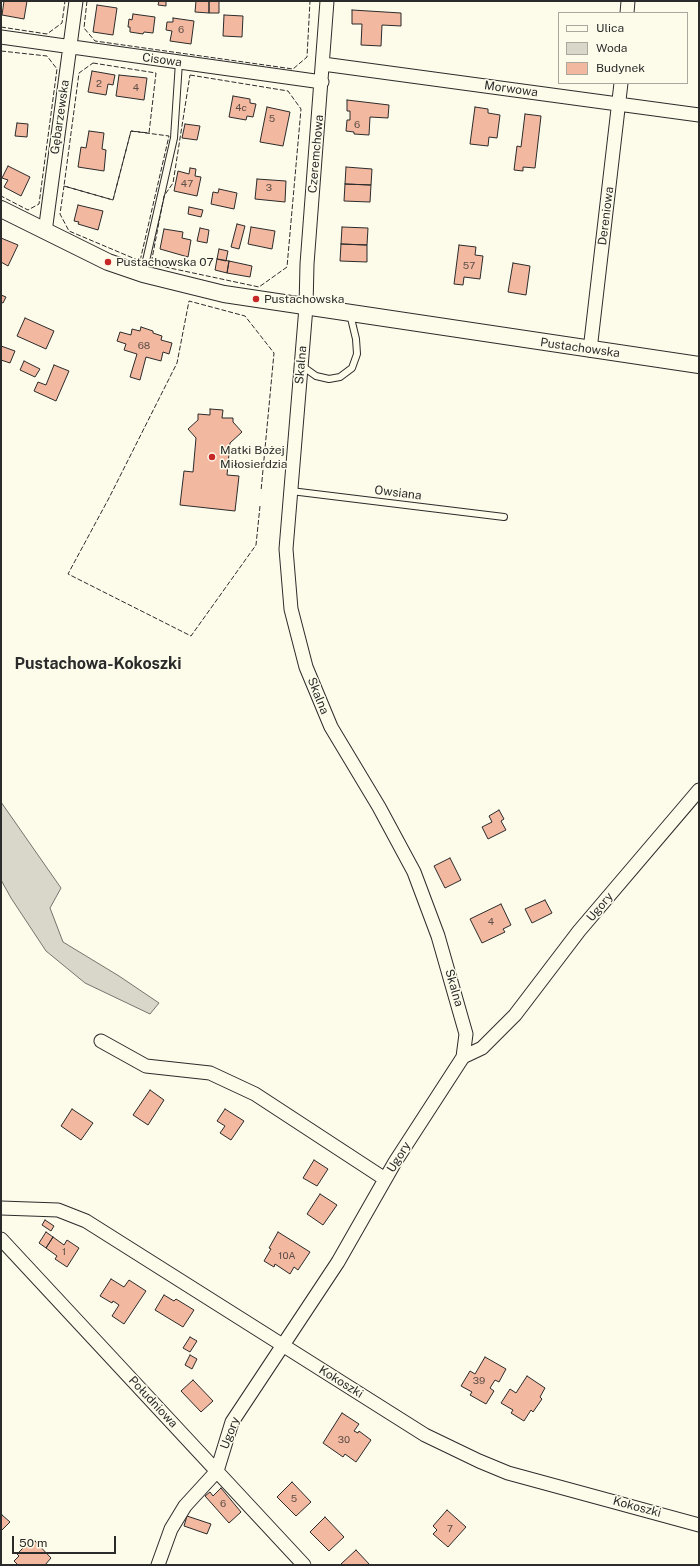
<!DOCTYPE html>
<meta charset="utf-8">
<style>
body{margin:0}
#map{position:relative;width:700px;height:1566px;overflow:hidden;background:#fdfbea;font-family:"Public Sans",sans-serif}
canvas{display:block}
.frame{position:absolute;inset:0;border:2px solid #2b2b2b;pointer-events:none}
.legend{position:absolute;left:558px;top:12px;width:130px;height:72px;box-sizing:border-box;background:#fdfbea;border:1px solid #a9a89e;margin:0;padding:5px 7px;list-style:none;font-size:12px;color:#2b2b2b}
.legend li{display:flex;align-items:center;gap:8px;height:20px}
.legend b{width:20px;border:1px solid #a9a89e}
.scale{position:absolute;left:12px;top:1536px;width:104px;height:18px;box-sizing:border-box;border:2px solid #2b2b2b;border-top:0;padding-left:5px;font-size:12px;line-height:14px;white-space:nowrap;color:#2b2b2b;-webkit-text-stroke:3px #fdfbea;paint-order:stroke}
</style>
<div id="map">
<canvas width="700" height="1566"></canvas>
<div class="frame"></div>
<ul class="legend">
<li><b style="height:5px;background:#fdfbea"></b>Ulica</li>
<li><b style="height:11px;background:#d8d7c9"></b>Woda</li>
<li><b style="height:11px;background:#f2b8a0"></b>Budynek</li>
</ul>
<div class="scale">50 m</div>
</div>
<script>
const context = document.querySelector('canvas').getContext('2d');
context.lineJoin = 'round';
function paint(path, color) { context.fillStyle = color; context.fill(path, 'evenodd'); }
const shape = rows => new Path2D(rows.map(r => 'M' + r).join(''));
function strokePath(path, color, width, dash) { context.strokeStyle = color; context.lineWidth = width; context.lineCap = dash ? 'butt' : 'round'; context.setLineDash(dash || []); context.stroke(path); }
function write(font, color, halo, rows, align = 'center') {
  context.font = font + ' "Public Sans",sans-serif'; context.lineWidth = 3; context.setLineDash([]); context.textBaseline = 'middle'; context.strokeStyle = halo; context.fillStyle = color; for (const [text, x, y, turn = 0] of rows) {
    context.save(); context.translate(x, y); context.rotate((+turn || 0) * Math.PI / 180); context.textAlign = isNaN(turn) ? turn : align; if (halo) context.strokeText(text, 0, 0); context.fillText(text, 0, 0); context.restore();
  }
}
const water = shape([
 [1,802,61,888,50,908,63,942,119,976,159,1003,150,1014,85,983,46,951,11,898,1,880,1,802]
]);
paint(water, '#d8d7c9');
strokePath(water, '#74746e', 1);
const building = shape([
 [4,1,27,1,24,19,2,15,4,1],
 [159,1,166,1,166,6,158,5,159,1],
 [196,1,209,1,209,13,195,12,196,1],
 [209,1,219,1,219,13,209,13,209,1],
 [97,5,117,8,113,35,93,32,97,5],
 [352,10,401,13,401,26,382,25,381,46,361,45,362,24,352,24,352,10],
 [133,14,155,17,153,33,144,32,143,34,130,32,130,27,128,27,129,19,132,20,133,14],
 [224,15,243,16,242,37,223,36,224,15],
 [173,18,194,21,191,44,170,41,172,31,166,30,167,22,173,22,173,18],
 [92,71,115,75,113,85,108,84,106,95,88,92,92,71],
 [119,75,147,78,144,100,116,96,119,75],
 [233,96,250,99,250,103,256,104,253,117,247,116,246,120,229,117,233,96],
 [347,100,389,105,388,118,370,117,369,135,354,134,354,132,346,131,347,120,350,120,350,111,347,111,347,100],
 [267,107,290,112,283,146,260,142,267,107],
 [475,107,488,109,488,113,500,115,497,138,489,137,488,146,470,144,475,107],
 [525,114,541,116,535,168,523,167,523,171,514,170,517,146,521,147,525,114],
 [17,123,28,124,27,137,15,136,17,123],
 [185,124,200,126,197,140,182,138,185,124],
 [89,131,104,133,102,149,106,150,104,171,78,167,81,147,86,148,89,131],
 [8,166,30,177,21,196,4,187,8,180,2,178,8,166],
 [346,167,372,169,371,185,345,184,346,167],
 [190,168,196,169,195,176,201,177,197,196,174,191,178,171,189,174,190,168],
 [257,179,286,181,285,202,255,199,257,179],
 [345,184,371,185,370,202,344,201,345,184],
 [219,189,237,193,234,209,211,204,213,192,218,193,219,189],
 [78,205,103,211,98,230,78,224,79,222,74,221,78,205],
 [189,207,203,210,201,217,188,214,189,207],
 [237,224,245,226,239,249,231,247,237,224],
 [251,227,275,231,272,249,248,244,251,227],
 [342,227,368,228,367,245,341,244,342,227],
 [200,228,209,230,207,243,197,241,200,228],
 [164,229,183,232,182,238,191,240,188,257,160,249,164,229],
 [1,238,18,245,8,266,1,262,1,238],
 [341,244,367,245,367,262,340,261,341,244],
 [459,245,476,247,475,255,483,256,480,279,464,277,463,285,454,284,459,245],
 [219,249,228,251,226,261,217,259,219,249],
 [217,259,229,261,227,273,215,270,217,259],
 [229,261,252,266,250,277,227,273,229,261],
 [513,263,530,266,526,295,508,292,513,263],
 [1,295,6,297,3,303,1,302,1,295],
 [25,318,54,331,46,349,17,336,25,318],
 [141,327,153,331,153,333,162,336,161,340,172,343,169,354,163,352,161,361,146,357,140,380,130,377,137,354,124,350,126,344,117,341,120,332,131,335,132,329,140,331,141,327],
 [1,346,15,351,10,363,1,360,1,346],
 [24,361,40,369,35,377,20,370,24,361],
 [54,365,69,371,56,401,34,391,38,382,46,385,54,365],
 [210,409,223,410,222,418,233,418,233,422,242,432,230,443,227,475,239,476,235,511,180,505,184,471,193,472,196,438,188,429,198,420,198,414,210,415,210,409],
 [499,810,504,819,501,821,506,830,488,839,482,827,492,822,489,816,499,810],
 [450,858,461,880,445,888,434,866,450,858],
 [545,900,552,913,532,923,525,909,545,900],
 [501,904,511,925,503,929,505,932,482,943,470,919,501,904],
 [150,1090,164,1100,148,1125,133,1115,150,1090],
 [72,1109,93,1123,81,1140,61,1126,72,1109],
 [225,1109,244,1121,231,1140,220,1133,225,1126,217,1121,225,1109],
 [314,1160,328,1169,317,1186,303,1178,314,1160],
 [320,1194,337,1205,323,1225,307,1214,320,1194],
 [45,1220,54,1226,51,1231,42,1225,45,1220],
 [46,1232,53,1237,46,1248,39,1243,46,1232],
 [278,1232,310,1252,298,1270,294,1267,290,1274,275,1264,274,1267,264,1261,271,1249,269,1248,278,1232],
 [53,1237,64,1245,67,1240,79,1248,67,1267,55,1259,57,1256,46,1248,53,1237],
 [111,1279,124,1287,129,1280,146,1291,124,1324,112,1316,119,1305,113,1301,112,1303,100,1296,111,1279],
 [164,1295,174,1301,176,1299,194,1310,183,1327,155,1310,164,1295],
 [190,1337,197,1341,190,1352,183,1348,190,1337],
 [190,1355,197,1359,192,1369,185,1365,190,1355],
 [485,1357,506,1369,499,1382,495,1380,490,1388,494,1391,486,1404,470,1395,472,1392,461,1386,470,1371,475,1374,485,1357],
 [527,1376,545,1388,540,1397,542,1399,533,1412,531,1410,524,1421,511,1413,513,1410,501,1403,510,1389,516,1393,527,1376],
 [193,1380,213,1401,201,1412,181,1391,193,1380],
 [342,1413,359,1424,354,1431,358,1433,359,1431,371,1440,356,1462,345,1454,343,1457,323,1443,342,1413],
 [292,1482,311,1502,296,1516,277,1497,292,1482],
 [221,1488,241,1512,229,1523,205,1496,210,1492,213,1496,221,1488],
 [447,1510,466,1527,448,1547,433,1534,437,1530,433,1526,447,1510],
 [2,1515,10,1522,1,1531,1,1516,2,1515],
 [187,1516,211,1524,207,1534,184,1526,187,1516],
 [325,1517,344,1537,329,1551,310,1532,325,1517],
 [35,1541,51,1558,45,1565,18,1565,14,1561,19,1556,17,1554,27,1544,29,1547,35,1541],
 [356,1550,370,1565,342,1565,341,1564,356,1550]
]);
paint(building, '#f2b8a0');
strokePath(building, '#2b2b2b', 1);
const service = shape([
 [143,274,174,138,179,62],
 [302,366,316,376,329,379,340,377,352,368,357,354,356,339,350,314],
 [291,491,504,517]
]);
const minor = shape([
 [327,1,307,264,306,307,286,549,291,609,306,667,331,727,379,807,414,872,438,936,466,1034,463,1057],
 [627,13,628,1],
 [1,37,322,82],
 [323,64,699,115],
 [45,232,76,1],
 [590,350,621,83],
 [101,1041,146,1066,210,1073,255,1094,385,1179],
 [1,1208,58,1210,86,1221,425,1435,479,1461,508,1473,699,1525],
 [1,1239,304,1565],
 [158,1565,171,1529,185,1506,217,1471,232,1422,338,1262,395,1162,463,1057,482,1048,515,1015,579,931,699,790]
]);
const tertiary = shape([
 [1,209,108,262,143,274,224,294,699,365]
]);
strokePath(service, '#2b2b2b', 8);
strokePath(minor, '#2b2b2b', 15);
strokePath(tertiary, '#2b2b2b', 18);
strokePath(service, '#fdfbea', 6);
strokePath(minor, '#fdfbea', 13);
strokePath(tertiary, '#fdfbea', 16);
strokePath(shape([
 [87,1,84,28,95,41,293,69,307,57,310,1],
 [1,27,47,34,62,23,65,1],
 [1,51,47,56,57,69,39,204,28,210,1,196],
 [93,63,156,73,149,133,131,131,113,200,64,186,79,73,93,63],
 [190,75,288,91,301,109,287,267,259,287,151,264,164,196,173,183,190,75],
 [131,131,169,136,140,261,69,231,60,214,64,186,113,200,131,131],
 [260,506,256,545,191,636,68,574,109,498,177,363,189,301,245,316,274,353,261,491]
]), '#2b2b2b', 1, [5, 2]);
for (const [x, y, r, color] of [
 [108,262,4,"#c62828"],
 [256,299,4,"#c62828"],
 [212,457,4,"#c62828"]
]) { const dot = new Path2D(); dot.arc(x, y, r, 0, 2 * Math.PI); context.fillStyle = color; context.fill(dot); strokePath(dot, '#fdfbea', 1.5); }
write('10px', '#5d4e48', null, [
 ["6",181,30],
 ["2",99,84],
 ["4",136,88],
 ["4c",241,108],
 ["5",272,119],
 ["6",357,125],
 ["47",187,184],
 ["3",269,188],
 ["57",469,266],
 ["68",144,346],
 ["4",491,922],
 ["1",64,1252],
 ["10A",287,1256],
 ["39",479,1381],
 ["30",344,1440],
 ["5",294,1499],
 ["6",223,1504],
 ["7",450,1529]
]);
write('12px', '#2b2b2b', '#fdfbea', [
 ["Cisowa",162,60,8],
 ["Morwowa",511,89,8],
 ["Gębarzewska",60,117,-82],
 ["Czeremchowa",316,154,-85],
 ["Dereniowa",606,216,-83],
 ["Pustachowska",580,348,8],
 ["Skalna",301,365,-85],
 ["Owsiana",398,493,7],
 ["Skalna",318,696,68],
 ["Ugory",600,907,-50],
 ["Skalna",454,988,74],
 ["Ugory",399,1157,-58],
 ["Kokoszki",341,1382,32],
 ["Południowa",153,1402,47],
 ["Ugory",230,1433,-69],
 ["Kokoszki",637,1507,15]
]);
write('12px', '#2b2b2b', '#fdfbea', [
 ["Pustachowska 07",116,262],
 ["Pustachowska",264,299],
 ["Matki Bożej",220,450],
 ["Miłosierdzia",220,464]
], 'left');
write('bold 16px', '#2b2b2b', '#fdfbea', [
 ["Pustachowa-Kokoszki",98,664]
]);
</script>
